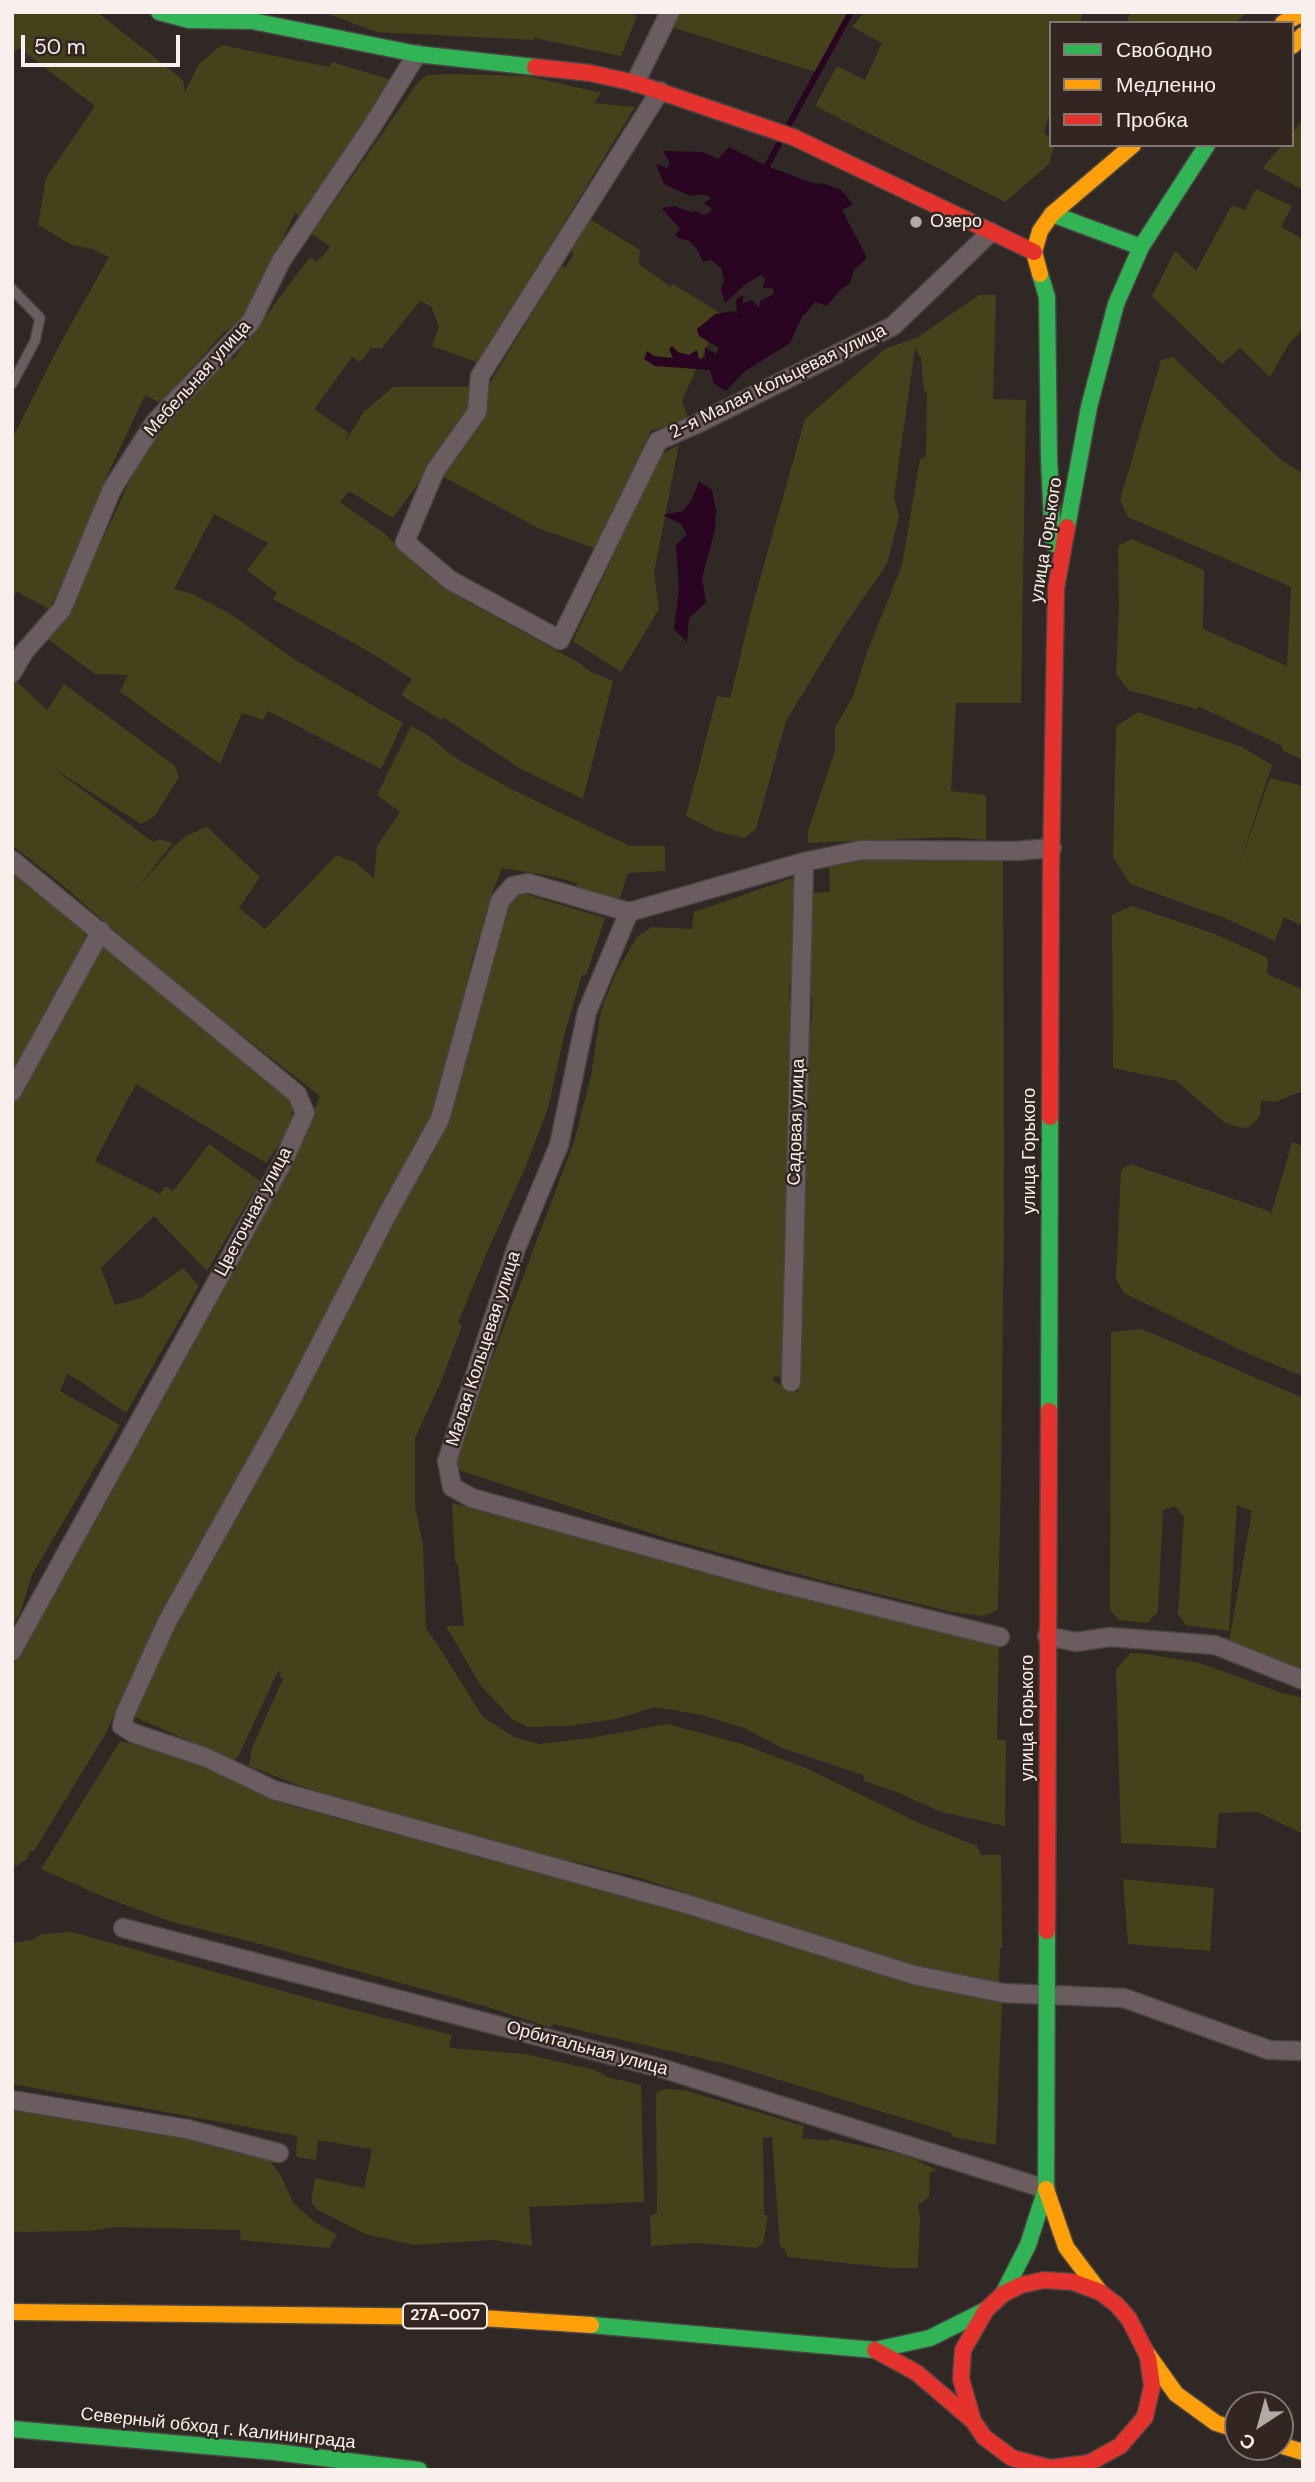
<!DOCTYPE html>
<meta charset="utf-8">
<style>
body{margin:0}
#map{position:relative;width:1315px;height:2482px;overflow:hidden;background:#2f2825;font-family:"DM Sans",sans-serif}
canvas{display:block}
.frame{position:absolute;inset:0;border:14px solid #f9f0ed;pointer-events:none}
.legend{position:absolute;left:1049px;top:21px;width:245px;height:126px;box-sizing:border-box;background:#332621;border:2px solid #827773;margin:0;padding:9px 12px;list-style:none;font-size:21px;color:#f9f0ed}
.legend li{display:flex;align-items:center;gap:14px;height:35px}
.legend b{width:35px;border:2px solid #827773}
.north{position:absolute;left:1224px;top:2391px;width:70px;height:70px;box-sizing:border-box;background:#332621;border:2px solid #827773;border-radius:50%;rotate:216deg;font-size:19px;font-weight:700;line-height:28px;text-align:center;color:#f9f0ed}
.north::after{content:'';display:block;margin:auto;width:24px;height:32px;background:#b2aaa7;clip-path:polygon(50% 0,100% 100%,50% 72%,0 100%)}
.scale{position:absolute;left:21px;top:35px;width:159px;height:32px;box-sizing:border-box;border:4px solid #f9f0ed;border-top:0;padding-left:9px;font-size:21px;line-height:24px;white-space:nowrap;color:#f9f0ed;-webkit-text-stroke:5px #332621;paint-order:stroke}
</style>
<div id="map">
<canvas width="1315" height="2482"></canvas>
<div class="frame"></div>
<ul class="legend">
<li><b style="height:9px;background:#30b455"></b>Свободно</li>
<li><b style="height:9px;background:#ff9f0a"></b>Медленно</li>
<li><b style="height:9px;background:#e5322d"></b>Пробка</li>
</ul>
<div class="north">С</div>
<div class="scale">50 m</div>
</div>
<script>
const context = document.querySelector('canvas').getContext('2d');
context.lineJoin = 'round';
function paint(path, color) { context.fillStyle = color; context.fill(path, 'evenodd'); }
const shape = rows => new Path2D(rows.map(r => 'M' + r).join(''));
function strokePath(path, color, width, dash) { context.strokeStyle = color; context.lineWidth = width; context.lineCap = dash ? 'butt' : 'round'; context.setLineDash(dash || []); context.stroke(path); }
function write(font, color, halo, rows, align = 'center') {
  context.font = font + ' "DM Sans",sans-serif'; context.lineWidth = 5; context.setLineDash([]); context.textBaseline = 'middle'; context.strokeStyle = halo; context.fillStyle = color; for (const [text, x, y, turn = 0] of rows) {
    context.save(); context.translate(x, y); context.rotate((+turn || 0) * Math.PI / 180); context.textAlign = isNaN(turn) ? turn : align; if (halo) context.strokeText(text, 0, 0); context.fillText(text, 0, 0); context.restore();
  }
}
paint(shape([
 [12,12,97,12,183,80,185,92,199,64,221,45,329,67,332,62,395,81,301,218,295,213,244,319,223,333,161,403,145,395,106,478,85,541,49,609,17,592,12,598,12,439,60,344,109,257,92,249,72,245,38,225,46,178,95,106,19,48,15,51,12,49],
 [296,12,625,12,637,16,621,56,534,38,534,40,376,32,329,14],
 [675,12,848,12,815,72,668,26],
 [865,12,1083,12,1080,23,1051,23,1051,109,1044,132,1051,141,1051,145,1054,146,1049,164,1005,202,815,106,837,66,865,80,882,43,852,27],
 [1131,12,1248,12,1234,23,1126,23],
 [451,74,528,76,601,93,594,103,635,107,478,363,432,346,439,327,431,306,420,301,382,348,371,348,360,362,352,357,314,409,349,433,343,445,364,412,393,387,473,387,469,413,393,518,349,491,340,502,385,534,422,571,464,600,581,664,589,671,613,681,583,799,521,769,443,717,441,720,401,695,412,679,368,651,273,599,277,593,247,570,268,543,214,514,174,589,190,593,229,613,294,659,403,723,381,769,268,711,263,720,242,713,220,764,120,692,128,675,95,674,49,640,60,615,71,607,136,468,177,409,224,352,233,359,310,257,317,262,330,247,312,234,418,82,427,75],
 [1303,120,1303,190,1263,168,1282,145,1292,145,1292,133],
 [1256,189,1292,206,1281,227,1303,239,1303,329,1288,345,1270,377,1240,348,1222,364,1152,296,1175,251,1196,271,1232,205,1245,210],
 [590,219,640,250,639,264,671,287,673,284,722,314,682,400,689,423,651,430,601,541,594,548,538,528,442,476,487,412,488,386,561,266,566,267,574,254,571,250],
 [979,295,996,295,993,399,1026,400,1021,703,956,703,951,791,986,795,986,840,952,837,808,843,808,831,835,751,835,728,853,696,867,652,902,565,920,459,926,457,927,392,924,391,921,358,915,348,894,497,899,517,887,564,842,629,786,721,756,829,744,838,716,831,686,816,717,696,730,698,754,600,805,419,885,349,918,337],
 [1173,357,1279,458,1303,474,1303,760,1283,751,1282,746,1198,706,1197,709,1128,690,1116,674,1119,606,1118,546,1132,539,1204,570,1203,629,1287,666,1291,587,1128,517,1120,500,1161,360],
 [679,444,654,573,659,609,621,672,573,641,661,455],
 [14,679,47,710,64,684,175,766,179,777,155,816,141,824,53,768,153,842,159,839,173,843,135,891,174,846,186,836,207,827,260,877,239,908,265,929,337,855,356,863,374,878,377,846,400,812,377,795,411,726,429,736,450,754,466,764,513,790,630,846,665,846,665,871,628,873,618,903,576,887,577,883,551,876,502,868,492,893,472,960,441,1102,312,1346,160,1619,106,1733,34,1851,29,1851,28,1858,17,1866,12,1865,12,1667,306,1131,320,1096,174,982,60,883,12,845,12,683],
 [1138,712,1240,746,1272,765,1238,869,1270,778,1303,786,1303,926,1284,917,1275,941,1222,917,1130,884,1113,857,1116,726],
 [862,858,1003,861,1004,1216,1001,1478,998,1610,983,1616,952,1612,820,1580,669,1539,450,1467,450,1461,495,1351,574,1142,591,1076,601,1010,616,973,637,937,652,927,692,929,694,912,798,876,795,987,789,987,790,1004,795,1018,783,1363,781,1377,774,1376,773,1381,798,1393,805,1030,812,1020,812,997,807,994,812,893,830,892,829,865],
 [12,867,86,925,85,942,12,1077],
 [522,893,605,918,586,975,582,975,565,1032,548,1108,526,1166,487,1252,458,1323,462,1326,441,1382,415,1438,415,1507,423,1544,426,1629,437,1644,483,1717,514,1737,539,1744,590,1738,667,1724,742,1744,808,1769,919,1823,977,1846,981,1855,1001,1855,1002,1948,1000,1949,999,1984,921,1969,640,1878,573,1861,572,1864,397,1818,306,1788,249,1766,252,1748,283,1679,279,1676,281,1672,278,1671,238,1757,234,1760,132,1716,172,1629,307,1382,311,1383,339,1329,337,1327,399,1208,444,1131,462,1076,472,1018,505,905,516,894],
 [1132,906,1215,934,1268,958,1267,974,1303,990,1303,1091,1275,1102,1261,1100,1260,1116,1250,1127,1240,1128,1224,1122,1176,1081,1113,1068,1112,915],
 [110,948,292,1100,292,1118,288,1132,266,1163,136,1084,95,1161,160,1194,165,1186,173,1191,209,1144,260,1181,207,1271,154,1216,101,1268,115,1305,141,1298,183,1268,199,1286,126,1413,77,1379,67,1374,60,1391,120,1425,32,1575,20,1613,12,1626,12,1104,98,953,103,949],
 [1292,1142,1303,1146,1303,1376,1251,1355,1124,1293,1116,1279,1121,1170,1130,1164,1269,1211,1271,1215],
 [1142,1329,1303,1398,1303,1672,1229,1642,1252,1511,1237,1505,1229,1631,1186,1625,1178,1614,1184,1517,1175,1506,1163,1510,1158,1612,1147,1623,1119,1620,1110,1610,1111,1332],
 [452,1503,999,1639,997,1739,1006,1740,1005,1826,941,1812,899,1793,864,1781,863,1775,782,1748,744,1728,701,1715,656,1707,615,1719,570,1726,528,1727,512,1719,481,1686,446,1626,464,1626,458,1566,455,1561],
 [1131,1653,1148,1654,1200,1663,1282,1693,1303,1698,1303,1834,1258,1812,1219,1813,1216,1848,1121,1843,1116,1669],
 [120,1741,173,1755,212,1770,250,1790,281,1803,574,1883,653,1900,757,1937,919,1984,1002,2002,996,2145,953,2137,951,2133,731,2065,553,2024,552,2028,488,2007,245,1940,169,1921,104,1897,41,1869],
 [1123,1879,1214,1888,1210,1951,1128,1944],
 [72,1932,326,2003,452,2035,449,2045,451,2048,525,2054,595,2070,607,2077,641,2085,644,2202,529,2207,532,2246,493,2240,414,2245,365,2234,316,2209,311,2201,315,2178,364,2188,372,2149,318,2140,316,2160,302,2158,296,2156,297,2136,12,2084,12,1943,31,1940,42,1934],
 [666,2089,684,2090,804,2126,802,2138,827,2141,832,2139,863,2146,906,2155,937,2170,930,2172,929,2197,918,2205,920,2218,918,2268,892,2268,788,2257,784,2248,780,2247,772,2137,763,2138,764,2214,768,2216,763,2244,756,2248,697,2243,651,2246,650,2216,657,2213,656,2094,659,2091],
 [12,2105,56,2111,264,2153,281,2176,294,2204,315,2222,337,2235,329,2248,240,2240,241,2230,115,2227,90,2231,12,2232]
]), '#45411a');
paint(shape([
 [729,147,767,166,812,183,825,184,841,190,853,204,842,210,867,258,854,270,850,283,840,290,827,306,815,302,802,317,790,343,744,372,726,391,714,384,710,370,655,366,644,359,647,351,654,356,673,358,669,349,672,346,678,352,689,355,697,350,699,359,705,358,705,347,716,354,719,348,699,336,697,329,715,314,733,311,737,314,736,300,743,295,743,303,752,300,759,308,760,301,774,294,773,288,763,288,765,278,761,275,747,283,725,303,721,290,724,280,721,268,711,260,703,262,697,249,688,240,680,239,675,235,680,229,662,208,674,206,691,212,697,211,703,215,709,213,712,209,704,203,711,198,704,194,690,196,664,184,656,164,667,168,670,163,663,151,703,152,718,159],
 [699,482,712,490,716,511,715,530,702,578,706,602,689,618,687,642,674,629,679,589,676,545,687,534,681,524,663,515,683,511,691,501]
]), '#290521');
strokePath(shape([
 [786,130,851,12],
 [767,166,781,140]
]), '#290521', 6);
const lane = shape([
 [12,289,40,318,35,341,12,384]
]);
const street = shape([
 [635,83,670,12],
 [660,91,480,376,477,412,435,471,405,542,450,580,560,640,658,441,699,423,893,326,991,232],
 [12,673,24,652,62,609,112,489,155,422,251,322,281,261,371,128,417,54],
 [1052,848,1016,851,861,850,804,862,629,912,528,883,513,886,500,901,440,1119,388,1213,287,1408,167,1622,125,1714,122,1726,133,1733,205,1757,274,1790,687,1904,914,1975,1003,1993,1124,1998,1269,2050,1303,2051],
 [12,860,297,1094,305,1113,283,1162,12,1651],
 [629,912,587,1012,559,1145,517,1246,447,1461,452,1487,472,1498,768,1580,1000,1637],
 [12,1092,101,931],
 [791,1382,804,862],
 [1047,1636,1076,1642,1110,1637,1215,1645,1303,1680],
 [123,1928,661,2068,1046,2189],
 [12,2100,187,2129,279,2153]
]);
const fast = shape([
 [159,12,189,20,252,21,417,54,535,67],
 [1052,214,1141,247],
 [1040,274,1047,297,1049,459,1053,544],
 [1067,527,1089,407,1116,304,1141,247,1207,145],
 [1049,1411,1050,1117],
 [1003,2294,1028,2245,1046,2189,1047,1931],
 [591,2325,875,2350,930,2338,986,2310],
 [12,2429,275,2452,419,2470]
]);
const slow = shape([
 [1283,23,1303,13],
 [1292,46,1303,35],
 [1040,274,1034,252,1040,231,1052,214,1133,145],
 [1046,2189,1066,2247,1100,2292],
 [12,2312,466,2317,591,2325],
 [1146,2352,1176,2394,1216,2423,1238,2430],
 [1280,2445,1303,2452]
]);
const jam = shape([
 [535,67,590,73,635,83,793,137,1034,252],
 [1050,1117,1051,869,1056,588,1067,527],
 [1047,1931,1049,1411],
 [875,2350,917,2373,973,2421,984,2437,1012,2458,1050,2468,1089,2463,1120,2446,1145,2417,1152,2386,1148,2358],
 [973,2421,961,2379,963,2350,986,2310,1003,2294,1021,2285,1044,2280,1073,2282,1100,2292,1117,2305,1129,2319,1146,2352]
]);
strokePath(lane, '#4a4542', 12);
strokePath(street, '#4a4542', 21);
strokePath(fast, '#4a4542', 19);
strokePath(slow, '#4a4542', 19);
strokePath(jam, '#4a4542', 19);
strokePath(lane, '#6b5d5f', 9);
strokePath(street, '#6b5d5f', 18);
strokePath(fast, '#30b455', 16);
strokePath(slow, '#ff9f0a', 16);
strokePath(jam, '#e5322d', 16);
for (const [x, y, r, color] of [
 [916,222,7,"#b2aaa7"]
]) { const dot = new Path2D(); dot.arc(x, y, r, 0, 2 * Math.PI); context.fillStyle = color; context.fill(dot); strokePath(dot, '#332621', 2.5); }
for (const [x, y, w] of [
 [445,2316,84]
]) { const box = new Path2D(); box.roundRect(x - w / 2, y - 12.5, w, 25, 5); context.fillStyle = '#332621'; context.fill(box); strokePath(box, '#f9f0ed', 2); }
write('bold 16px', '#f9f0ed', null, [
 ["27А-007",445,2316]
]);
write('18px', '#f9f0ed', '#332621', [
 ["Озеро",930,222]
], 'left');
write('18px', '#f9f0ed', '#332621', [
 ["Мебельная улица",198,379,-48],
 ["2-я Малая Кольцевая улица",778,382,-26],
 ["улица Горького",1047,540,-81],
 ["Садовая улица",797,1122,-88],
 ["улица Горького",1030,1151,-90],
 ["Цветочная улица",254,1212,-62],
 ["Малая Кольцевая улица",484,1349,-72],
 ["улица Горького",1028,1718,-90],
 ["Орбитальная улица",587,2049,15],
 ["Северный обход г. Калининграда",218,2429,6]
]);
</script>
